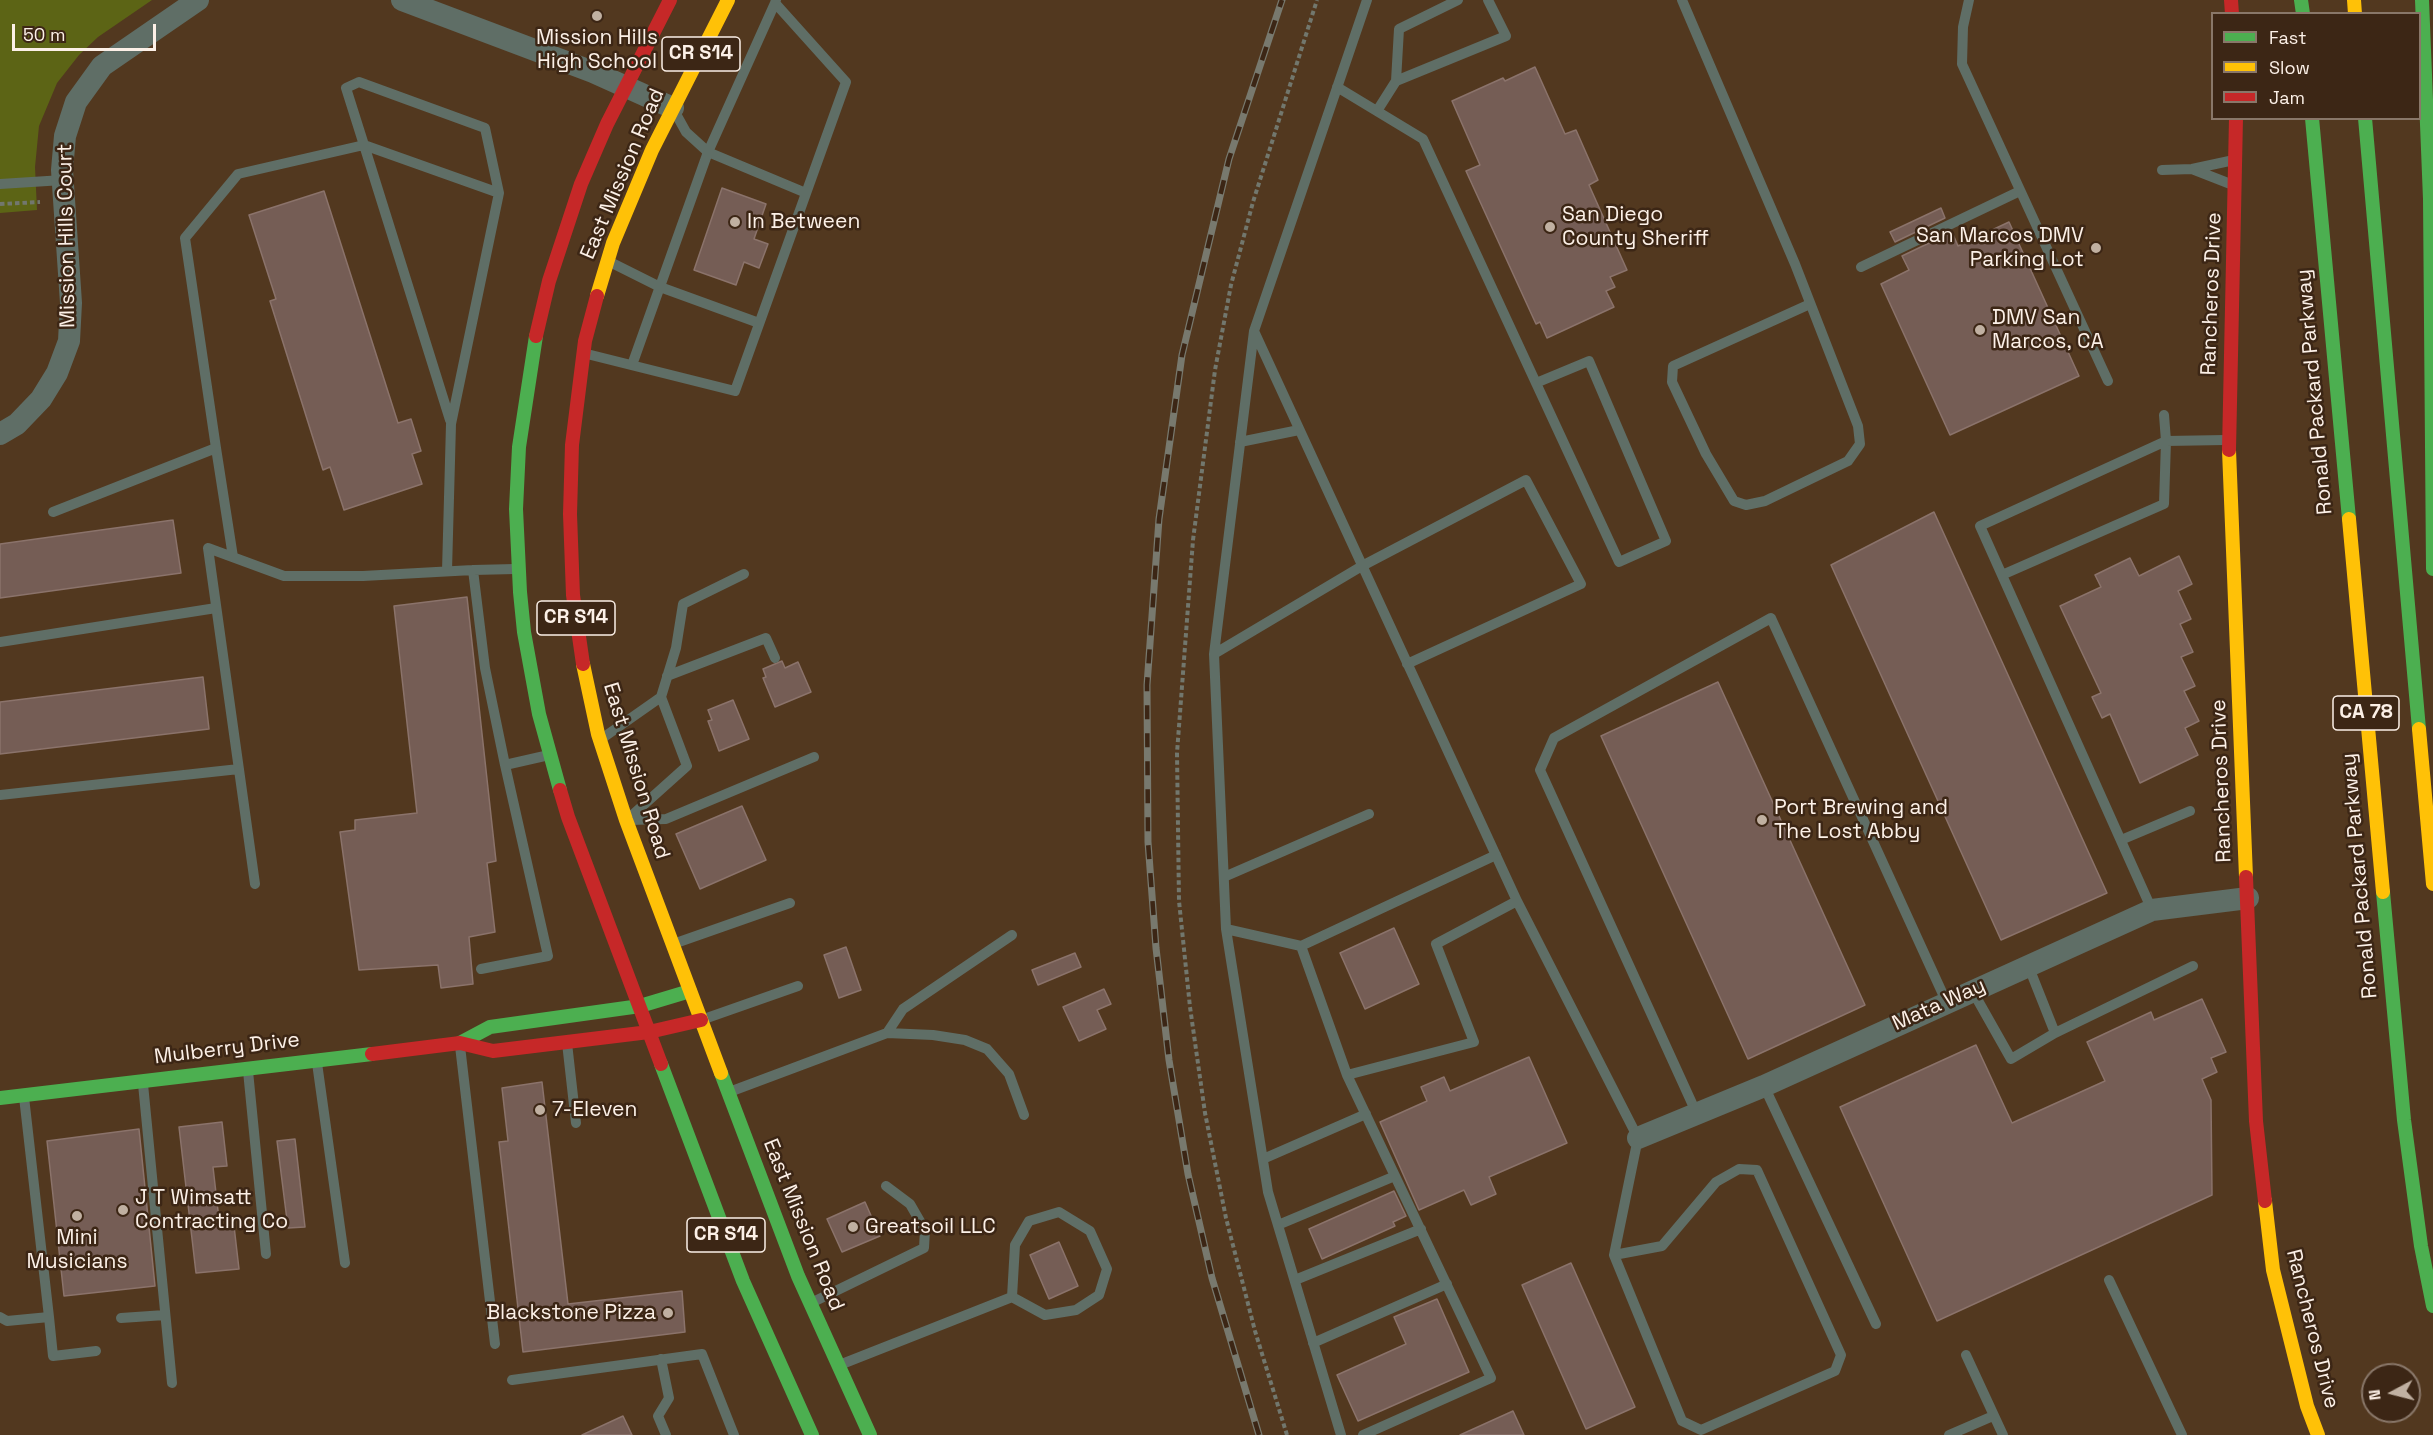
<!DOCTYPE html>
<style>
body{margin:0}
#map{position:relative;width:2433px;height:1435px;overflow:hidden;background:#52381f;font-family:"Space Grotesk",sans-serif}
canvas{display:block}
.legend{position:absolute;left:2211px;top:12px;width:210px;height:108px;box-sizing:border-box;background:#3c2615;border:2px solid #897769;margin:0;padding:8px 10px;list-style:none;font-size:18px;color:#fcf0e7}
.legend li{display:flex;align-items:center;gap:12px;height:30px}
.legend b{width:30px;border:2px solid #897769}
.north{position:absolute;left:2361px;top:1363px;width:60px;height:60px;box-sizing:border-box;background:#3c2615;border:2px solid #897769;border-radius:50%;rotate:263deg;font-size:16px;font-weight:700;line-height:24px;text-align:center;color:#fcf0e7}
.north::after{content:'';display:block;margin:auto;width:21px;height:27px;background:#c0b0a1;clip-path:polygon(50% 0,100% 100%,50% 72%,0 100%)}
.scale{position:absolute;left:12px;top:24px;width:144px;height:27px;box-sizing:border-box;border:3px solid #fcf0e7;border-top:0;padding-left:8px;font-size:18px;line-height:21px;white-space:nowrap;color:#fcf0e7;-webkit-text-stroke:4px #3c2615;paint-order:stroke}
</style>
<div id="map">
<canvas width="2433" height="1435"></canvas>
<ul class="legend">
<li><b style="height:8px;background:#4caf50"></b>Fast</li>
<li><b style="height:8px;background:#ffc107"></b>Slow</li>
<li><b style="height:8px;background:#c62828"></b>Jam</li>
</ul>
<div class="north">N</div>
<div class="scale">50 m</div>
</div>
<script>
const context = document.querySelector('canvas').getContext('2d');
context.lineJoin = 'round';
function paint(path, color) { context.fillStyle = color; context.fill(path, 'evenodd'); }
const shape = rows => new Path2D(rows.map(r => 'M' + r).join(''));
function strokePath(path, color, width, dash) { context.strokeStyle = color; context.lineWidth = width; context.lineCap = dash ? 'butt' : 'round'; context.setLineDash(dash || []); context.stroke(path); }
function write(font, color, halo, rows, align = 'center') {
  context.font = font + ' "Space Grotesk",sans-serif'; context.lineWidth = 5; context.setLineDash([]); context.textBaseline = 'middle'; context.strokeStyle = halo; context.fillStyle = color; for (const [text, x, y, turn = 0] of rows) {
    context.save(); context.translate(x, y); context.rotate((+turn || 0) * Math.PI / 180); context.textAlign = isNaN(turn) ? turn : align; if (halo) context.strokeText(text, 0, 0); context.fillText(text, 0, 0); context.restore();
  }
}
paint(shape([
 [0,0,152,0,98,37,79,55,57,83,39,126,35,167,37,210,0,213]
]), '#5c6415');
const building = shape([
 [1535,67,1565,134,1576,130,1598,180,1589,185,1627,270,1610,277,1615,287,1606,291,1614,307,1547,338,1540,322,1536,324,1466,171,1480,165,1452,101,1503,78,1505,81,1535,67],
 [722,188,766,204,754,239,768,244,759,268,744,262,736,285,694,270,722,188],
 [324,191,398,423,411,419,421,451,412,454,422,484,344,510,330,467,323,470,270,301,276,299,249,215,324,191],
 [1941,208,1945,218,1895,242,1890,232,1941,208],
 [2009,222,2079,376,1950,435,1881,284,1909,270,1902,256,1952,232,1958,246,2009,222],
 [1934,512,2107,893,2001,940,1831,565,1934,512],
 [173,520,181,573,0,598,0,544,173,520],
 [2179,556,2192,584,2178,591,2191,619,2180,624,2193,652,2181,657,2195,686,2184,691,2199,721,2185,728,2198,755,2140,783,2110,714,2102,718,2092,697,2101,693,2060,606,2101,587,2095,575,2130,558,2139,576,2179,556],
 [467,597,496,861,487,863,495,932,469,937,473,984,441,988,438,965,359,970,340,832,355,830,355,820,417,813,394,606,467,597],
 [782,661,785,668,798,662,811,692,775,707,763,678,766,677,763,669,782,661],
 [203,677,209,729,0,754,0,702,203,677],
 [1718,682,1865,1005,1748,1059,1601,736,1718,682],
 [733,700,749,739,719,751,708,721,712,720,708,710,733,700],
 [742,806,766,860,700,889,676,834,742,806],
 [1394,928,1419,984,1365,1009,1340,953,1394,928],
 [846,947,861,990,839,998,824,955,846,947],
 [1075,953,1081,967,1038,985,1032,970,1075,953],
 [1104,989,1111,1004,1097,1010,1106,1029,1079,1041,1063,1007,1104,989],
 [2202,999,2226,1052,2211,1058,2217,1072,2202,1079,2211,1100,2212,1195,1937,1321,1840,1107,1976,1045,2012,1123,2105,1081,2087,1042,2151,1012,2154,1020,2202,999],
 [1529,1057,1567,1143,1489,1177,1496,1194,1471,1205,1464,1190,1419,1210,1380,1122,1427,1101,1421,1087,1444,1077,1450,1091,1529,1057],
 [542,1082,568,1304,682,1291,685,1332,523,1352,499,1142,508,1141,502,1088,542,1082],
 [222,1122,227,1166,213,1167,220,1228,234,1226,239,1269,196,1273,179,1127,222,1122],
 [139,1129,155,1286,64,1296,47,1141,139,1129],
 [295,1139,305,1227,288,1228,277,1141,295,1139],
 [1394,1191,1406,1216,1393,1222,1395,1226,1322,1259,1309,1229,1394,1191],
 [865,1202,880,1236,842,1252,827,1219,865,1202],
 [1059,1242,1078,1286,1049,1299,1030,1255,1059,1242],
 [1571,1263,1635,1407,1586,1429,1522,1285,1571,1263],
 [1437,1299,1469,1372,1358,1421,1337,1375,1406,1344,1394,1317,1437,1299],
 [1513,1411,1524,1435,1460,1435,1513,1411],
 [623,1416,632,1435,582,1435,623,1416]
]);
paint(building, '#755d55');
strokePath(building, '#8b736b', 1.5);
strokePath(shape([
 [0,204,40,202],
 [1287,1435,1255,1331,1226,1218,1205,1113,1190,1007,1179,901,1177,753,1193,540,1215,370,1231,285,1253,202,1317,0]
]), '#72776d', 4, [4.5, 3]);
strokePath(shape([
 [1367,0,1254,331,1517,901],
 [1682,0,1795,264,1858,426,1860,444,1848,461,1765,501,1746,505,1734,501,1706,454,1672,382,1673,366,1810,304],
 [1969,0,1963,27,1962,64,2108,381],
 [1396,81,1506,36,1488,0],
 [1337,87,1423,139,1536,383,1619,562,1666,541,1589,361,1536,383],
 [1377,111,1396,81,1399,29,1458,0],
 [676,114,686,132,708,152,775,3],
 [2192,169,2233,185],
 [2162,170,2192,169,2234,160],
 [0,184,63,180],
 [610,262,660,287,759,323],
 [1861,267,2020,191],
 [1254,331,1214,654,1226,929,1268,1192,1341,1435],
 [587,354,735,391,846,82,775,3,776,0],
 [632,365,708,152,806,193],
 [450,420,364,145,499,193],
 [1240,442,1299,430],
 [216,448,185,238,238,174,364,145,346,88,359,82,485,128,499,193,451,424,447,571],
 [53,512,216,448,233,557],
 [2002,575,2164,504,2166,441,2164,415],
 [0,642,216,608],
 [1214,654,1362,566,1526,480,1581,584,1407,664],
 [667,676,766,638,775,658],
 [661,697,676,648,683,604,744,574],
 [604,737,661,697,687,766,629,818],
 [505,765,485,668,473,570,515,569],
 [0,795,239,769],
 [630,820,666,819,814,757],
 [2121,840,2190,811],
 [1224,877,1369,814],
 [255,884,208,548,284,576,363,576,473,570],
 [2152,910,1980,526,2166,441,2225,440],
 [1226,929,1301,946,1347,1075,1474,1042,1436,944,1517,901,1638,1138,1614,1255,1682,1421,1701,1430,1835,1371,1841,1355,1757,1170,1739,1169,1716,1182,1662,1246,1614,1255],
 [676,943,790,903],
 [1301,946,1496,855],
 [481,969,548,956,505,765,549,755],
 [1972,990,2011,1059,2055,1033,2028,965],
 [704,1019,798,986],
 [887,1033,933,1035,965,1040,987,1049,1009,1074,1024,1115],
 [2055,1033,2193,966],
 [567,1043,576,1123],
 [460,1046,495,1344],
 [317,1063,345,1263],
 [248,1071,266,1254],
 [1347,1075,1491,1378,1363,1435],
 [143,1084,172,1383],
 [1764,1086,1876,1324],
 [732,1091,887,1033,903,1009,1012,935],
 [24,1097,49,1317],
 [1696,1112,1540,770,1554,738,1771,618,1946,1001],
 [1263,1159,1366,1114],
 [1278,1225,1395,1176],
 [1295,1280,1421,1229],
 [2109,1280,2182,1435],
 [813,1302,924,1248,925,1230,910,1204,886,1186],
 [0,1317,7,1321,49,1317,53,1356,96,1351],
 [121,1318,165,1315],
 [1313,1343,1447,1284],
 [1966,1355,2003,1435],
 [661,1359,669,1398,658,1416,666,1435],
 [842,1364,1012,1297,1045,1315,1076,1310,1099,1295,1107,1269,1090,1231,1059,1212,1029,1221,1015,1245,1012,1297],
 [512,1380,702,1354,734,1435],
 [1949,1435,1993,1416]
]), '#5f6e66', 10);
strokePath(shape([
 [402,0,593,72,673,108],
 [0,434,17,424,41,399,57,373,69,341,71,303,62,170,65,136,76,102,102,66,198,0],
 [1638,1138,1764,1086,2152,910,2248,898]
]), '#5f6e66', 22);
strokePath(shape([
 [2301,0,2303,14],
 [2422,0,2430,199,2433,569],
 [2312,118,2349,519],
 [2365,118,2419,729],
 [536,336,519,447,516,509,520,592,524,632,539,714,560,790],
 [2383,892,2404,1120,2421,1246,2433,1306],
 [460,1043,490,1027,640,1006,690,991],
 [661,1064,743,1281,812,1435],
 [721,1073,798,1276,870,1435],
 [0,1098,372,1054]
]), '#4caf50', 14);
strokePath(shape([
 [2354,0,2355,14],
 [597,296,613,243,652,150,728,0],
 [2229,450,2246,877],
 [2349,519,2383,892],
 [583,664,598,734,626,820,721,1073],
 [2419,729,2433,884],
 [2265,1201,2273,1270,2307,1406,2318,1435]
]), '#ffc107', 14);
strokePath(shape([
 [2231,0,2232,14],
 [536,336,549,281,581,184,607,124,670,0],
 [2229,450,2236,118],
 [583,664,573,595,570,514,572,445,585,341,597,296],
 [560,790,568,817,661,1064],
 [2246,877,2256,1121,2265,1201],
 [372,1054,460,1043,493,1051,649,1032,701,1020]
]), '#c62828', 14);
const rail = shape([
 [1259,1435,1212,1278,1188,1174,1169,1060,1156,948,1148,842,1147,685,1159,519,1182,355,1229,159,1282,0]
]);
strokePath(rail, '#78796e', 7);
strokePath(rail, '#3c2615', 4.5, [14]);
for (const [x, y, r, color] of [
 [597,16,6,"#c0b0a1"],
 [735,222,6,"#c0b0a1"],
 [1550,227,6,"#c0b0a1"],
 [2096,248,6,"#c0b0a1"],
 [1980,330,6,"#c0b0a1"],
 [1762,820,6,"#c0b0a1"],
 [540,1110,6,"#c0b0a1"],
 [123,1210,6,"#c0b0a1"],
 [77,1216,6,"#c0b0a1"],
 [853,1227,6,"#c0b0a1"],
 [668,1313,6,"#c0b0a1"]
]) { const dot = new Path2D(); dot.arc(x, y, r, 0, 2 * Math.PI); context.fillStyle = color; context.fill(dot); strokePath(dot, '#3c2615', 2); }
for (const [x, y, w] of [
 [701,54,78],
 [576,618,78],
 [2366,713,66],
 [726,1235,78]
]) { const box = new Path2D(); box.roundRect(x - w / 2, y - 17, w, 34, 4.5); context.fillStyle = '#3c2615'; context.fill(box); strokePath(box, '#fcf0e7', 1.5); }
write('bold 20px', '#fcf0e7', null, [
 ["CR S14",701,54],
 ["CR S14",576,618],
 ["CA 78",2366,713],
 ["CR S14",726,1235]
]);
write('21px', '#fcf0e7', '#3c2615', [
 ["Mission Hills",597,38,"center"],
 ["High School",597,62,"center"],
 ["San Diego",1562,215],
 ["County Sheriff",1562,239],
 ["In Between",747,222],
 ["San Marcos DMV",2084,236,"right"],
 ["Parking Lot",2084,260,"right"],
 ["DMV San",1992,318],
 ["Marcos, CA",1992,342],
 ["Port Brewing and",1774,808],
 ["The Lost Abby",1774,832],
 ["7-Eleven",552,1110],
 ["J T Wimsatt",135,1198],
 ["Contracting Co",135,1222],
 ["Greatsoil LLC",865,1227],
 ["Mini",77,1238,"center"],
 ["Musicians",77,1262,"center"],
 ["Blackstone Pizza",656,1313,"right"]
], 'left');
write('21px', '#fcf0e7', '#3c2615', [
 ["East Mission Road",623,174,-67],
 ["Mission Hills Court",67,236,-91],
 ["Rancheros Drive",2212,294,-88],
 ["Ronald Packard Parkway",2315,392,-95],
 ["East Mission Road",636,771,73],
 ["Rancheros Drive",2222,781,-92],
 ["Ronald Packard Parkway",2360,876,-95],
 ["Mata Way",1939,1005,-24],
 ["Mulberry Drive",227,1049,-7],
 ["East Mission Road",803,1225,68],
 ["Rancheros Drive",2312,1329,76]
]);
</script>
